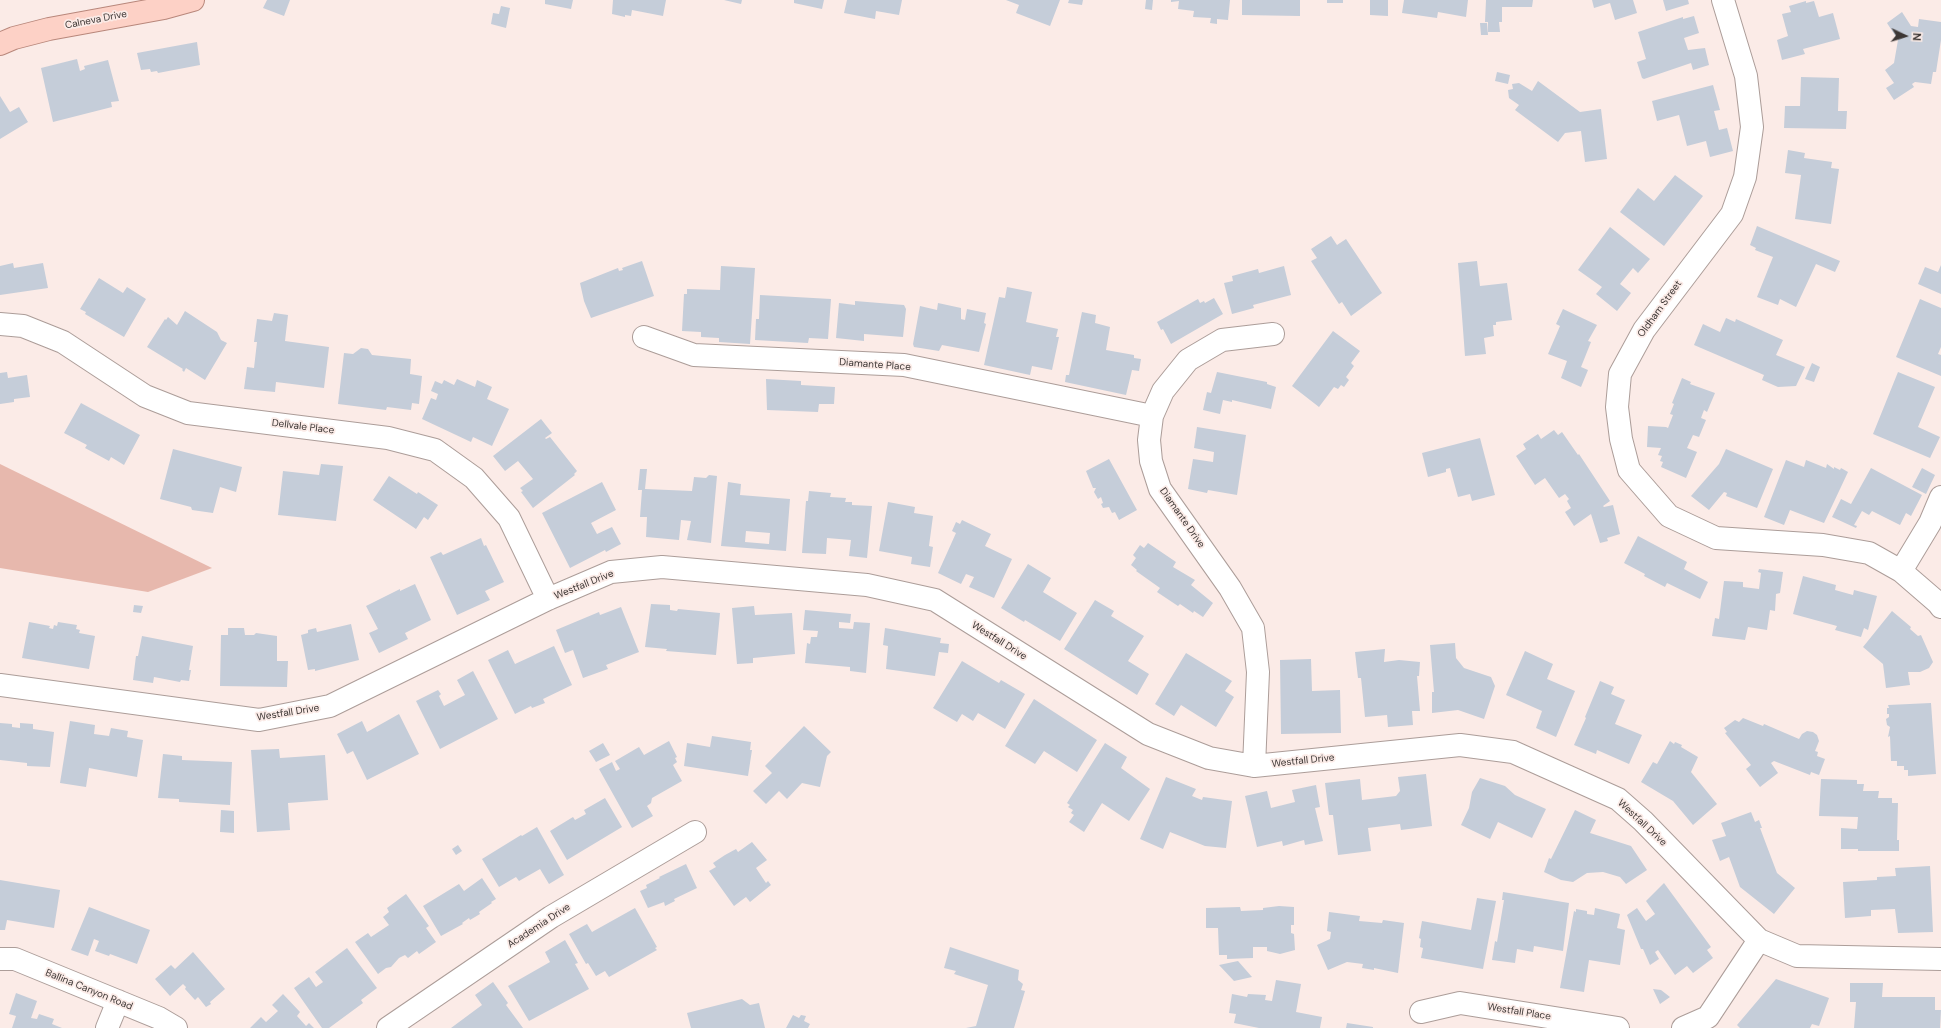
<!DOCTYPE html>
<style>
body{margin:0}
#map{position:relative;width:1941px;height:1028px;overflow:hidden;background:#fbebe7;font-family:"DM Sans",sans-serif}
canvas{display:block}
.north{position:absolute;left:1885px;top:16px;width:40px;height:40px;-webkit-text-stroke:3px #fbebe7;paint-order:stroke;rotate:94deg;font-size:11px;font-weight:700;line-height:16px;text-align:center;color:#3d3735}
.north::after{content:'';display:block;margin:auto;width:14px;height:18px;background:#3d3735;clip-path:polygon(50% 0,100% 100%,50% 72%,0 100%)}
</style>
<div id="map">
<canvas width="1941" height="1028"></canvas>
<div class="north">N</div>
</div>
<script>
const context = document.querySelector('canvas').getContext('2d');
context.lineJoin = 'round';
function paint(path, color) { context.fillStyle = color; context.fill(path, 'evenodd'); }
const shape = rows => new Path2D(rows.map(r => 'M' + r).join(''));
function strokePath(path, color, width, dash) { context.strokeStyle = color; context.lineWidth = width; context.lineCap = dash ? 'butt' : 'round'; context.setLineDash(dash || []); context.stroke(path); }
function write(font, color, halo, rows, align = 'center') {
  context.font = font + ' "DM Sans",sans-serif'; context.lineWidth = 3.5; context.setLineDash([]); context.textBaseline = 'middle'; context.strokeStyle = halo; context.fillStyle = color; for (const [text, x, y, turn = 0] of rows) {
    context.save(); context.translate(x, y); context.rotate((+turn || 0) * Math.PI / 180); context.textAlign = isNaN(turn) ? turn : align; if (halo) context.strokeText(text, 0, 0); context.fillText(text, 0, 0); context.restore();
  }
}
paint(shape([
 [0,464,212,568,148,592,0,568]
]), '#e7b8ad');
paint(shape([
 [267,0,290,0,284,16,263,8],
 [545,0,573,0,571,9,545,4],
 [613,0,666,0,663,16,632,10,631,16,625,15,625,17,612,14],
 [724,0,742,0,741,4],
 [794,0,824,0,822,9,794,3],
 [847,0,902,0,899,15,876,11,875,19,844,13],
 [1006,0,1060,0,1050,26,1016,13,1019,5],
 [1069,0,1083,0,1082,5,1068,3],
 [1146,0,1153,0,1152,10,1145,9],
 [1171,0,1230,0,1228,20,1217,19,1217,24,1210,23,1211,18,1193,17,1194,11,1178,9,1179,1,1171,2],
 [1242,0,1300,0,1300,16,1242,15],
 [1327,0,1343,0,1343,3,1327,3],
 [1370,0,1388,0,1388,16,1370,15],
 [1404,0,1468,0,1466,17,1438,12,1437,18,1402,13],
 [1486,0,1533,0,1532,7,1502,7,1502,22,1499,22,1500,32,1488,32,1488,22,1485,22],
 [1592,0,1633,0,1637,13,1615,20,1610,3,1594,8],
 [1663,0,1688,0,1689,4,1666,11],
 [1806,1,1806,3,1814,1,1819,17,1833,13,1840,39,1803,49,1805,54,1782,60,1777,40,1788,36,1782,14,1791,12,1789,6],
 [501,6,510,8,506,28,491,24,493,13,499,14],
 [1902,12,1911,26,1918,27,1919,19,1941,22,1941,40,1936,72,1933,72,1931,84,1915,82,1912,84,1914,87,1894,100,1886,88,1894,83,1885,70,1894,63,1898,40,1887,23],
 [1694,16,1699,33,1684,38,1688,50,1705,48,1709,65,1693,70,1691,63,1644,79,1642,78,1637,62,1646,59,1638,32,1683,17,1683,19],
 [1480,23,1487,23,1488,35,1481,35],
 [197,42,200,65,158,73,157,71,151,72,150,69,141,70,137,53],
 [77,59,80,71,85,69,84,66,108,60,119,101,111,102,112,107,53,122,41,68],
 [1497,72,1510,75,1508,84,1495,81],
 [1801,77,1839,78,1838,111,1847,111,1846,129,1784,128,1785,106,1800,106],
 [1538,81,1580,112,1601,109,1607,159,1585,162,1581,131,1565,133,1558,142,1515,110,1519,105,1509,98,1508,90,1513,89,1512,84,1519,83,1532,91],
 [1713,85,1720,110,1714,111,1719,130,1727,128,1733,151,1710,157,1706,141,1687,146,1679,115,1657,121,1652,101],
 [0,96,10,112,19,107,28,122,0,139],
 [1788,150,1805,153,1804,158,1832,162,1831,168,1839,169,1831,224,1795,219,1801,175,1785,173],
 [1675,175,1703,196,1664,246,1620,212,1638,188,1654,201],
 [1757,226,1840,261,1835,272,1816,264,1796,307,1780,299,1778,305,1757,297,1773,257,1755,250,1756,248,1750,245],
 [1610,227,1650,259,1638,273,1633,268,1620,284,1631,293,1617,311,1596,294,1602,287,1578,270],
 [1331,236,1337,245,1346,239,1382,293,1351,316,1342,302,1339,304,1311,261,1317,258,1311,249],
 [642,261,654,296,591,318,584,301,580,283,618,268,619,271,623,270,622,268],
 [1477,261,1480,286,1507,283,1512,320,1496,322,1496,325,1493,325,1494,336,1484,338,1486,354,1465,356,1458,263],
 [13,263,14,268,43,263,48,288,0,295,0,266],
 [1941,265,1941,294,1918,284,1925,267,1938,272],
 [721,266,755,268,750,344,719,342,719,338,701,337,701,332,682,331,684,294,687,294,687,289,720,290],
 [1284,266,1291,295,1253,305,1254,308,1232,314,1224,283,1233,281,1232,276,1258,269,1259,273],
 [99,278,123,293,127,287,146,299,124,337,85,314,86,312,80,309],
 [1007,287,1032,292,1026,322,1058,329,1056,337,1059,337,1052,370,1032,366,1030,375,984,365,999,297,1005,298],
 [760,295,831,299,828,339,809,338,808,343,755,340,756,319,759,319],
 [1214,298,1223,314,1171,344,1163,329,1161,330,1157,322,1198,299,1200,303,1204,301,1205,303],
 [1920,299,1941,308,1941,347,1938,354,1941,355,1941,376,1896,357],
 [855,301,904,305,906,309,903,337,864,334,864,341,836,338,839,303,855,305],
 [938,303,961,308,961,319,965,320,967,309,986,313,984,323,986,324,979,352,942,345,939,351,914,347,913,344,920,306,937,310],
 [1563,309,1597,325,1588,341,1591,342,1581,367,1588,370,1581,387,1561,378,1567,361,1548,354,1560,326,1556,324],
 [185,311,217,332,221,340,227,343,205,380,186,368,184,372,182,370,183,369,147,347,165,319,166,320,168,317,177,325],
 [1082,312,1096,315,1095,323,1110,327,1106,350,1134,355,1134,358,1141,359,1139,371,1132,370,1126,395,1065,382,1066,375,1069,375],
 [274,313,288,315,285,341,329,347,324,388,276,382,275,392,244,389,247,367,254,368,257,342,254,342,257,319,272,321],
 [1726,318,1735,322,1736,319,1783,340,1776,355,1805,367,1796,386,1778,387,1762,380,1764,375,1694,345,1703,324,1720,332],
 [1333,331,1360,351,1351,363,1354,366,1346,377,1349,380,1344,387,1341,385,1338,389,1334,387,1319,407,1292,386],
 [361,348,368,349,372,355,411,359,410,374,422,376,419,404,412,403,411,410,387,407,386,410,338,404,344,353,353,354],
 [1812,363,1820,367,1814,382,1805,379],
 [7,372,8,378,27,375,30,397,14,399,14,402,0,404,0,373],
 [1217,372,1267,382,1267,384,1276,387,1271,409,1232,400,1232,402,1223,400,1220,414,1203,410,1207,392,1211,393],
 [1898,372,1935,387,1918,427,1940,437,1930,458,1873,434],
 [1682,378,1691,382,1690,384,1715,393,1707,412,1704,410,1701,418,1706,420,1699,437,1693,435,1687,448,1697,452,1686,478,1661,467,1663,462,1660,461,1662,456,1658,455,1661,448,1647,447,1648,426,1666,427,1668,428,1673,415,1670,414,1674,404,1672,403],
 [457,379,475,387,477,380,492,387,487,399,509,409,492,446,473,437,471,442,422,419,431,398,436,400,438,394,431,391,435,381,442,384,444,380,454,385],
 [766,379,801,381,801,385,835,387,834,404,819,404,818,412,767,410],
 [81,403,140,435,124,465,111,457,109,461,85,448,87,445,64,433],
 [541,419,552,433,545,438,546,439,550,437,577,471,574,474,575,475,533,508,521,492,523,491,520,488,533,479,518,461,505,471,493,456],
 [1197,427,1246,435,1237,495,1208,490,1207,493,1188,489,1193,459,1213,462,1214,452,1194,448],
 [1554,430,1558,435,1562,432,1578,455,1579,454,1610,501,1603,506,1604,507,1613,505,1620,534,1607,538,1608,541,1600,543,1591,514,1574,526,1565,512,1571,508,1567,501,1569,499,1565,494,1559,498,1545,478,1535,485,1516,456,1526,449,1523,444,1538,434,1541,439],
 [1480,438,1495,495,1472,501,1470,494,1458,497,1450,468,1446,469,1446,472,1428,477,1422,453],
 [173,449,242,467,236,492,220,487,213,513,192,510,191,507,160,499],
 [1726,449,1773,469,1757,508,1726,496,1727,493,1724,492,1709,510,1691,496,1719,464],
 [1109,459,1137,510,1119,520,1115,512,1112,513,1109,507,1103,508,1101,504,1103,503,1101,497,1098,499,1094,492,1096,488,1093,488,1086,471],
 [1786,460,1804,467,1806,460,1826,468,1827,464,1834,469,1834,467,1840,470,1841,468,1848,472,1824,523,1790,510,1784,525,1764,517],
 [321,464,343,466,336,521,278,515,283,471,319,475],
 [1871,468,1922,495,1911,516,1906,513,1900,525,1872,511,1869,515,1862,511,1854,525,1857,526,1856,528,1832,517,1841,499,1851,504],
 [1922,468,1935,475,1926,494,1912,487],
 [640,469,647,469,645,489,692,491,694,477,706,478,709,475,717,476,711,543,687,540,691,521,681,520,679,540,646,537,647,517,640,517,642,490,638,490],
 [389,476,417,494,418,492,438,505,428,520,424,517,416,529,373,500],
 [602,482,616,510,591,523,597,534,612,527,621,544,606,552,605,550,570,568,542,513],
 [728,482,741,484,740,495,790,499,786,551,721,546],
 [746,531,770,533,769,544,745,542],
 [809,491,831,493,830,497,846,498,845,502,852,502,852,505,872,506,867,558,849,556,851,540,827,538,826,554,802,553,806,501,808,501],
 [888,502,915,507,914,513,933,516,929,546,933,547,930,567,911,564,912,557,879,551],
 [962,520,991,534,985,546,1012,559,994,598,969,587,974,577,966,574,961,584,938,573,956,533,952,531,956,522,960,524],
 [1638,536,1687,562,1684,569,1708,582,1700,599,1667,583,1665,587,1644,576,1645,574,1624,563],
 [481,538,484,546,486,545,504,582,485,591,490,600,457,615,430,557,441,552,443,555],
 [1148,543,1176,562,1173,567,1195,580,1191,585,1213,603,1203,617,1194,611,1193,613,1180,604,1178,606,1157,592,1160,588,1136,571,1137,570,1131,565,1136,558,1133,555,1140,545,1144,548],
 [1028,564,1051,578,1043,592,1077,613,1060,641,1025,620,1024,622,1001,608],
 [1759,569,1783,572,1780,593,1776,594,1775,611,1770,610,1767,630,1748,627,1745,640,1712,636,1715,618,1719,619,1724,581,1743,582,1743,587,1759,589,1761,573,1758,572],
 [1803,576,1836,585,1835,590,1853,595,1854,590,1877,596,1868,630,1864,628,1861,637,1835,630,1837,626,1793,614],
 [415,584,431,620,405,633,408,639,379,653,369,633,378,629,366,606,400,589,400,591],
 [1095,600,1114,611,1111,616,1144,636,1128,661,1149,674,1137,695,1064,649],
 [651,604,670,605,670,610,677,611,678,609,720,613,716,655,666,651,667,649,645,647],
 [134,605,143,606,141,613,133,612],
 [754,606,755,615,792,613,795,654,753,658,753,663,737,664,732,608],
 [621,607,639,652,606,665,608,669,583,678,573,650,565,653,556,630,599,612,600,615],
 [805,610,851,614,850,623,839,622,839,628,853,629,854,622,870,623,866,673,850,671,850,667,805,663,807,643,810,644,811,637,817,637,818,631,803,630],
 [1892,611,1911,627,1910,629,1918,636,1921,635,1933,662,1929,668,1920,672,1908,672,1910,685,1886,688,1883,664,1863,647],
 [29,622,50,626,49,628,53,629,54,625,57,626,58,622,77,625,76,629,80,630,79,633,95,636,89,669,22,658],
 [351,624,359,660,315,671,315,669,308,670,301,635,308,633,308,630,316,628,317,632],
 [228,628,244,628,245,635,254,635,256,633,277,636,277,661,288,661,287,687,220,686,221,635,228,635],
 [885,628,941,638,940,643,949,644,948,653,939,652,935,676,886,669,888,646,883,645],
 [142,636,193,646,189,670,191,670,189,681,181,680,180,682,154,677,153,683,133,680,136,656,138,656],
 [1455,643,1456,658,1464,668,1491,677,1495,686,1484,719,1458,710,1432,713,1432,692,1434,692,1430,645],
 [554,646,572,685,543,699,545,703,532,708,531,706,515,714,488,660,508,650,515,664],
 [1385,649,1384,662,1399,660,1420,662,1419,676,1417,676,1420,711,1412,711,1413,725,1388,727,1387,715,1365,717,1361,678,1358,678,1355,652],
 [1525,651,1553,664,1547,679,1575,691,1556,737,1536,728,1542,711,1506,695],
 [1186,653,1232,681,1225,691,1234,697,1216,727,1181,705,1174,716,1155,704],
 [1311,659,1312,691,1340,690,1341,733,1281,734,1280,660],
 [962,661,999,683,1001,680,1025,694,1005,729,978,713,973,721,962,714,957,722,933,708],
 [473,671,498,719,440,749,416,701,438,690,441,694,439,696,444,706,465,695,457,680],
 [1600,681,1614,687,1611,694,1625,700,1615,724,1642,735,1629,764,1597,750,1596,754,1574,745,1586,718,1585,717],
 [1034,699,1097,740,1077,772,1044,751,1035,764,1005,746],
 [1931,703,1936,774,1908,776,1908,770,1904,770,1904,766,1897,766,1897,761,1891,761,1890,736,1888,737,1890,727,1887,725,1886,719,1889,717,1889,714,1887,714,1887,708,1889,708,1888,705],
 [399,714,419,754,367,780,353,751,347,754,337,734,362,721,367,732],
 [1743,718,1763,726,1764,724,1799,739,1802,734,1807,731,1813,732,1817,735,1819,741,1815,751,1818,752,1817,756,1825,759,1819,775,1811,772,1810,775,1774,761,1771,763,1778,773,1760,787,1746,769,1751,765,1725,733,1727,732,1724,728,1735,720,1739,722],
 [70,721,95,725,94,734,109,736,111,728,128,731,127,737,143,740,137,777,89,768,86,787,60,783],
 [0,723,12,724,12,727,20,728,20,723,33,724,33,729,54,732,50,767,27,766,27,763,0,760],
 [804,726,831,752,827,756,820,787,802,783,787,799,779,791,766,804,753,791,772,773,765,766],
 [712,736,751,742,750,750,752,750,748,776,684,766,687,743,710,747],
 [669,741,677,757,675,758,677,762,673,765,682,781,652,798,651,803,647,806,653,816,632,828,599,769,612,762,616,771,620,769,615,761,639,747,644,755],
 [1670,741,1674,744,1675,742,1682,745,1681,747,1698,757,1691,772,1717,804,1693,825,1673,801,1641,782,1653,762,1657,764],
 [603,743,610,755,596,762,589,751],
 [1105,743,1127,757,1121,768,1150,789,1129,821,1102,803,1084,832,1069,822,1074,815,1071,813,1073,810,1068,807,1070,805,1067,803],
 [279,749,280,758,325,755,328,800,288,803,290,830,257,832,251,750],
 [163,754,182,756,182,760,232,762,230,805,179,802,179,799,158,798],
 [1426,774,1432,826,1401,830,1400,824,1368,828,1371,851,1338,855,1333,815,1329,815,1325,783,1360,779,1362,800,1396,796,1400,791,1398,777],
 [1166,777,1196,789,1192,796,1202,800,1203,797,1232,801,1226,848,1205,846,1170,832,1163,849,1140,839],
 [1480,778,1505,786,1515,795,1546,809,1532,838,1498,822,1490,839,1461,825,1469,808,1472,792],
 [1821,779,1857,780,1857,784,1864,784,1863,791,1879,791,1878,798,1892,798,1892,803,1898,803,1897,840,1899,840,1899,851,1858,851,1858,849,1841,849,1841,828,1857,829,1858,817,1819,816],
 [1316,785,1320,807,1315,808,1323,841,1305,845,1304,840,1283,846,1282,841,1257,847,1245,796,1267,791,1271,808,1295,802,1292,790],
 [605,798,622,827,567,860,550,831,573,817,575,820,586,814,584,810],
 [221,810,234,811,234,833,220,832],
 [1575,810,1596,820,1590,833,1631,846,1647,870,1626,884,1620,877,1603,872,1587,873,1573,882,1561,880,1544,872,1549,858,1551,859],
 [1751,812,1755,822,1759,820,1762,828,1760,828,1777,873,1795,888,1774,914,1740,887,1729,857,1720,861,1712,840,1726,836,1721,823],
 [537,827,564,875,549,884,540,869,519,881,516,877,499,887,482,859,521,835,522,836],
 [752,842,767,860,756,868,766,883,768,881,771,885,750,902,746,897,734,906,709,871,716,867,713,863,725,855,736,849,738,852],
 [458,845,462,851,456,855,452,849],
 [686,864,697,888,674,899,675,901,665,906,664,902,648,908,640,891,647,888,646,885,660,878,659,877],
 [1930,866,1933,932,1898,933,1895,909,1871,910,1871,916,1845,918,1843,882,1877,880,1877,877,1896,876,1895,868],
 [482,878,496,899,491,902,492,903,479,912,480,914,470,920,469,918,462,923,463,924,441,936,423,906,459,884,464,891],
 [0,880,60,890,54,928,7,920,5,930,0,930],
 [1664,883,1711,947,1707,950,1713,958,1693,973,1687,966,1675,975,1658,950,1655,952,1659,959,1650,965,1643,949,1641,949,1627,915,1637,908,1646,921,1655,914,1646,901],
 [1503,892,1569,903,1563,951,1534,946,1533,952,1517,949,1515,963,1492,960,1495,941,1497,942,1504,900,1502,900],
 [406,894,429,926,426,928,436,942,419,954,417,951,408,958,405,955,399,958,391,967,386,968,378,974,355,942,368,933,371,937,389,925,383,917,389,912,387,908],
 [1477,898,1496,901,1483,969,1421,958,1423,948,1420,947,1421,939,1419,938,1422,921,1471,930],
 [1279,906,1294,907,1294,925,1291,925,1291,933,1294,934,1295,950,1280,954,1267,951,1267,947,1253,947,1253,958,1227,959,1227,955,1219,955,1218,928,1206,928,1206,908,1240,907,1241,911,1263,910,1263,908],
 [89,907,150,930,137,964,110,954,109,956,95,951,99,941,94,939,88,956,71,950],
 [635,908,657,947,655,948,657,950,609,977,605,971,596,976,588,963,586,964,569,934,587,924,592,932],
 [1595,908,1620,914,1617,928,1625,930,1620,965,1589,960,1584,992,1560,988,1574,911,1576,912,1576,909,1587,911,1587,914,1594,915],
 [1329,912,1360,916,1359,921,1382,923,1383,920,1404,923,1398,973,1374,968,1374,970,1362,968,1363,964,1347,962,1328,970,1317,945,1330,939,1331,932,1327,931],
 [565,940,578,963,575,964,589,989,529,1021,508,986,550,962,545,952],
 [950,947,1019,970,1018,980,1023,984,1021,990,1025,991,1014,1028,966,1028,976,1026,988,985,954,974,956,971,944,968],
 [347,948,377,988,361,1000,363,1003,329,1028,322,1028,294,988,309,977,316,987,323,982,315,972],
 [193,952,225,989,210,1002,211,1004,206,1007,198,997,195,1000,185,989,186,987,183,984,170,996,155,979,171,965,175,969],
 [1238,961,1252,977,1234,981,1219,965],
 [1776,979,1829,998,1819,1026,1812,1024,1810,1028,1740,1028,1737,1025],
 [1276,980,1301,984,1296,1012,1322,1017,1320,1028,1259,1028,1234,1023,1236,1014,1229,1013,1232,994,1247,997,1248,994,1266,995,1265,1000,1272,1001],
 [493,982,508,1003,506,1005,523,1028,451,1028,482,1005,475,995],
 [1850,983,1883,983,1882,997,1935,997,1935,1010,1941,1010,1940,1028,1854,1028,1856,1002,1850,1002],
 [1653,989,1661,990,1670,997,1660,1004],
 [16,993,37,1001,31,1018,37,1019,39,1014,54,1019,52,1024,62,1028,12,1028,16,1016,9,1014],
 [283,994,300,1012,297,1016,306,1026,309,1023,314,1028,250,1028,261,1017,266,1022,278,1011,272,1005],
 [742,999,750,1005,759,1003,765,1028,691,1028,687,1013],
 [793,1015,799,1018,801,1015,806,1016,804,1021,810,1024,808,1028,786,1028],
 [1347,1023,1373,1027,1373,1028,1346,1028]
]), '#c5cdd9');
const minor = shape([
 [1723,0,1746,76,1752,127,1745,177,1732,214,1644,330,1620,374,1617,407,1621,439,1629,470,1669,516,1716,538,1823,545,1869,553,1901,571,1938,603,1941,607],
 [0,324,23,326,63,342,145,396,188,413,388,438,435,450,474,478,509,518,548,599],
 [644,337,694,355,904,365,1152,416],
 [1901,571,1930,523,1941,497],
 [0,685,259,720,330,706,548,599,611,572,662,567,867,585,935,600,1148,734,1209,758,1254,766,1460,745,1513,752,1618,799,1643,821,1759,940,1797,956,1941,959],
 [1254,766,1258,672,1253,628,1230,588,1160,489,1151,461,1149,440,1152,416,1163,391,1188,360,1222,340,1273,334],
 [0,959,15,959,159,1018,176,1028],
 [1421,1012,1460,1003,1618,1028],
 [107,1028,118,1001],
 [388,1028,551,917,695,832],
 [1683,1028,1708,1017,1759,940]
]);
const major = shape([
 [0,44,14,38,49,29,164,8,193,0]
]);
strokePath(minor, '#ac9d99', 24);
strokePath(major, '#b8877b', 24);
strokePath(minor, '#fff', 22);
strokePath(major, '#fdd1c6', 22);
write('10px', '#3d3735', '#fbebe7', [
 ["Calneva Drive",96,20,-11],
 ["Oldham Street",1660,309,-54],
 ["Diamante Place",875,365,4],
 ["Dellvale Place",303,427,7],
 ["Diamante Drive",1182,518,55],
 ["Westfall Drive",584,585,-22],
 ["Westfall Drive",999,641,32],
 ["Westfall Drive",288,713,-9],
 ["Westfall Drive",1303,761,-6],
 ["Westfall Drive",1642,823,43],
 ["Academia Drive",539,926,-33],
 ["Ballina Canyon Road",89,990,22],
 ["Westfall Place",1519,1012,9]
]);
</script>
